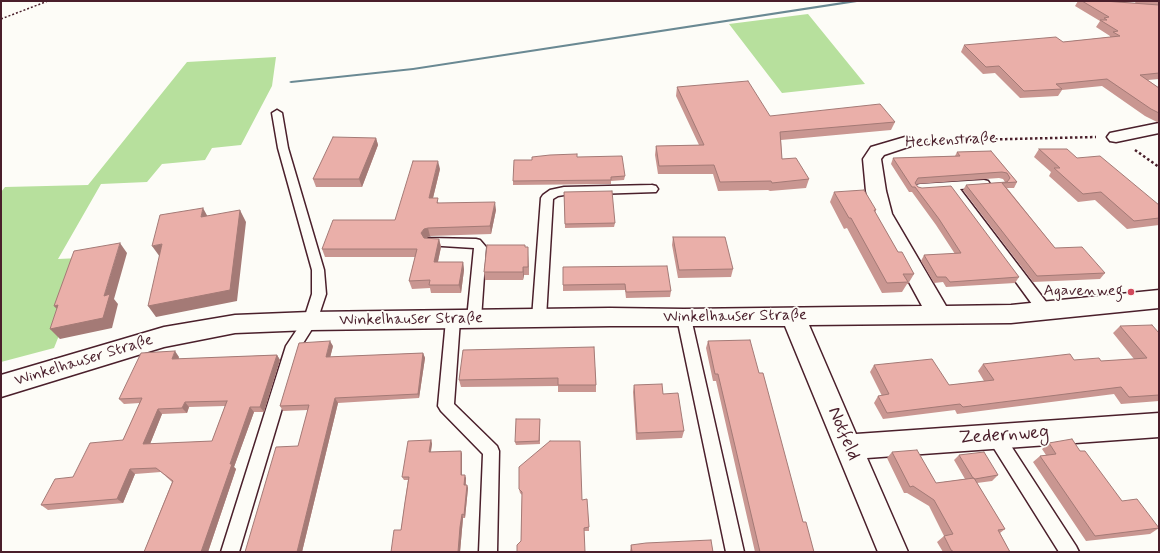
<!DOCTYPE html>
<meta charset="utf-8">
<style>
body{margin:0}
#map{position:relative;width:1160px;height:553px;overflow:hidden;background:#fdfcf7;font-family:Mynerve,sans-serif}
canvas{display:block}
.frame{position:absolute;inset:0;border:2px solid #4a1f2b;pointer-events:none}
</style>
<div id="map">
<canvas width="1160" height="553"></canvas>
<div class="frame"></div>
</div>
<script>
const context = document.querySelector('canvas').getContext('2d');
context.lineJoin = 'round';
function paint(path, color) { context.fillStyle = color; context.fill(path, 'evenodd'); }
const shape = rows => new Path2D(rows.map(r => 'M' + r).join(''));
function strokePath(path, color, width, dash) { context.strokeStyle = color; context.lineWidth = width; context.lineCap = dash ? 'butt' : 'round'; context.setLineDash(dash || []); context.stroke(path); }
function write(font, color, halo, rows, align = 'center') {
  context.font = font + ' Mynerve,sans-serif'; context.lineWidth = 3.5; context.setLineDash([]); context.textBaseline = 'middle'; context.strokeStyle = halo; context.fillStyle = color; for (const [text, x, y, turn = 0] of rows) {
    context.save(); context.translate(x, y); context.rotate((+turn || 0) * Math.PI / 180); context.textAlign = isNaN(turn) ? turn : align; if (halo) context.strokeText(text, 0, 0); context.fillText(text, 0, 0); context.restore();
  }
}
paint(shape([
 [808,14,865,84,782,93,729,24],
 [276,57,272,86,241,145,212,148,205,160,162,164,147,182,101,184,58,259,80,258,66,318,54,348,1,362,1,192,5,187,88,185,187,62]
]), '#b7e09d');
paint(shape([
 [849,1,859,1,857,2,413,70,291,83,289,82,291,81,413,68,849,1]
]), '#6a8993');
const service = shape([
 [277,110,282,113,288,148,324,270,326,294,317,321,300,348,239,552,221,552,286,346,304,319,312,294,312,270,278,148,272,113,277,110],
 [984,180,988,181,990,184,988,187,960,189,1050,307,1052,311,1050,315,1045,316,1040,315,949,190,920,192,916,191,914,188,916,185,920,184,984,180],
 [652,185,656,186,658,189,656,192,564,195,558,196,553,199,546,318,544,322,539,323,534,322,532,318,541,198,543,195,550,190,564,187,652,185],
 [430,238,476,239,480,240,486,247,481,319,479,323,474,324,469,323,467,319,474,248,426,245,424,242,426,239,430,238],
 [684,313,689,314,691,318,744,552,726,552,677,318,679,314,684,313],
 [453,315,458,316,460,320,454,404,497,446,499,451,497,552,479,552,483,454,441,411,438,406,446,320,448,316,453,315],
 [996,430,1002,432,1076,546,1079,552,1059,552,990,442,988,437,990,432,996,430]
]);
const minor = shape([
 [1159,123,1159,133,1116,142,1110,141,1107,137,1110,133,1159,123],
 [905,137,911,138,914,142,911,146,884,155,881,159,886,191,892,214,946,306,1011,305,1159,290,1159,308,1011,323,809,325,856,434,1159,413,1159,437,867,458,908,552,878,552,785,326,610,326,310,330,235,333,164,347,1,397,1,375,164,327,235,315,310,312,610,308,684,309,922,306,872,214,866,191,863,159,871,147,905,137]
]);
strokePath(service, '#4a1f2b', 3);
strokePath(minor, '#4a1f2b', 3);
strokePath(shape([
 [1,19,48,1]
]), '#4a1f2b', 1.5, [2, 2]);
strokePath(shape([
 [925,141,1096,137],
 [1135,150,1159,167]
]), '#4a1f2b', 2.5, [2.5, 2.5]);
paint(service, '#fdfcf7');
paint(minor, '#fdfcf7');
paint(shape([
 [1078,1,1104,1,1135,3,1136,1,1159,1,1159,79,1148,80,1159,88,1159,122,1157,122,1145,116,1102,86,1062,90,1058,96,1020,98,995,73,983,74,961,52,964,45,1063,42,1110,37,1110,36,1096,27,1100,21,1075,6],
 [677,87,770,116,895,122,891,130,781,140,782,159,809,179,806,188,770,191,768,190,718,191,713,174,658,174,655,155,656,146,699,145,676,96],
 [376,138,378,145,362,187,316,187,313,179],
 [1039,149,1077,158,1159,205,1159,225,1127,229,1095,200,1078,202,1049,176,1051,172,1034,157],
 [991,151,1017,182,1014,188,1007,188,1055,248,1105,273,1100,279,1033,282,963,190,966,185,1005,182,1003,179,999,178,916,184,918,187,1019,277,1015,283,946,287,943,282,934,283,921,261,924,255,955,254,936,225,912,192,909,192,891,164,893,158,955,156,957,152],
 [577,157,625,176,624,180,611,181,611,184,513,185,513,181,532,160],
 [440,169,433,198,439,203,496,210,491,234,430,236,426,238,425,238,439,239,441,247,438,262,463,262,464,270,461,293,431,293,430,288,412,289,409,281,415,257,325,257,322,249,395,220],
 [564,192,615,223,614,227,565,228],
 [834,192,876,210,875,213,898,252,914,274,908,284,907,284,902,292,882,293,847,228,844,229,830,202],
 [673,237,733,269,731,277,678,278,672,245],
 [525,245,525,247,528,247,529,275,524,275,523,280,485,280,484,272],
 [563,267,671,291,670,297,626,298,625,290,563,291],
 [1120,326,1159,333,1159,401,1121,404,1114,394,957,414,955,410,883,419,874,403,878,396,882,396,870,372,874,365,949,385,984,381,978,371,983,364,1074,360,1101,361,1134,359,1113,333],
 [708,341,759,373,803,522,814,552,755,552,716,381,713,381,706,348],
 [333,346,330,357,423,353,425,358,419,398,338,403,302,552,245,552,298,446,308,410,283,411,280,406],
 [594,347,596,385,596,392,558,392,558,386,461,387,459,380],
 [277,355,280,360,264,412,254,412,234,467,236,469,208,552,144,552,172,482,161,472,135,474,123,503,48,510,41,505,73,477,123,440,140,403,124,404,119,399,179,357,179,359],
 [225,406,212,441,150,444,162,414,187,413,189,407],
 [634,385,663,394,684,431,682,438,636,440,633,392],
 [540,419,540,444,516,445,515,442],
 [431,440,432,444,431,452,461,451,462,454,462,475,466,478,466,485,467,485,468,488,465,518,463,518,460,552,391,552,401,530,408,480,404,480,402,477],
 [1049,443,1080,451,1122,501,1159,528,1150,534,1086,541,1033,462,1040,456,1046,455,1042,449],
 [892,452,936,483,965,479,954,460,959,455,998,475,992,481,977,483,1005,529,1000,533,1010,552,943,552,937,542,944,536,929,506,907,493,904,493,887,458],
 [519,489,582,500,589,527,589,531,584,531,521,541,522,495,520,493],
 [631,545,713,552,630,552]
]), '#c99691');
paint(shape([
 [376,138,378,145,362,187,359,179],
 [438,161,440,169,431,206,429,198],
 [495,202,496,210,491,234,490,226],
 [203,208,209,219,201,217],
 [240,210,246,222,237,301,156,317,148,306],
 [428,228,430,236,426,238,423,241,421,233,424,229],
 [439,239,441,247,436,270,434,262],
 [120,243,127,253,114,299,118,304,112,328,60,339,50,329,104,296],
 [162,244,160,257,152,246],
 [528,247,528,255,529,275,528,267],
 [463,262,464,270,461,293,459,285],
 [523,267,524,275,523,280],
 [58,305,63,316,54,306],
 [330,341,333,346,329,362,326,357],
 [175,351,179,357,176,364,172,359],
 [423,353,425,358,419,398,418,394],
 [277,355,280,360,264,412,260,407],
 [335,398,338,403,302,552,297,552],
 [185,402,189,407,187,413,182,408],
 [250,407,254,412,234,467,236,469,208,552,201,552,230,464],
 [158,409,162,414,148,449,143,444],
 [431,440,432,444,430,455,429,452],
 [461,451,462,454,462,478,461,475],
 [130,469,135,474,123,503,117,499],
 [465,475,466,478,465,489,464,485],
 [467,485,468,488,465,518,464,515],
 [462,514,463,518,460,552,458,552,460,527]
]), '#a47a76');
const building = shape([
 [1082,1,1104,1,1159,5,1159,73,1140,75,1159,88,1159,113,1151,109,1107,79,1056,84,1062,89,1024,91,999,66,986,67,964,45,1056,37,1063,42,1120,36,1113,32,1118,31,1100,20,1107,20,1104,18,1109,17,1082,1],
 [748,81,770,116,880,104,895,122,780,132,782,159,796,158,809,179,772,183,771,181,720,182,714,165,659,166,656,146,704,145,677,87,748,81],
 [333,137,376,138,359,179,313,179,333,137],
 [1039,149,1067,149,1077,158,1100,156,1159,205,1159,218,1134,221,1101,192,1083,194,1054,168,1060,168,1039,149],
 [991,151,1017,182,1002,183,1055,248,1082,247,1105,273,1037,276,966,185,1007,182,1010,178,1007,173,1002,172,918,178,915,183,918,187,922,188,951,186,1019,277,950,282,946,277,937,277,924,255,961,253,939,219,915,187,912,187,893,158,960,156,957,152,991,151],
 [577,154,577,157,622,156,625,176,611,177,611,180,513,181,514,160,532,160,532,157,550,155,577,154],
 [413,161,438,161,429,198,438,198,437,203,495,202,490,226,428,228,424,229,421,233,424,238,439,239,434,262,463,262,459,285,429,285,430,280,409,281,417,249,322,249,333,220,395,220,413,161],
 [864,190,876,210,874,210,898,252,902,252,914,274,903,274,908,282,887,283,851,218,849,218,834,192,864,190],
 [612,191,615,223,565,224,564,192,612,191],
 [203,208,201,217,240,210,230,290,148,306,162,244,152,246,160,215,203,208],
 [673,237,725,237,733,269,679,270,673,237],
 [120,243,104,296,110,294,103,318,50,329,58,305,54,306,74,251,120,243],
 [487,245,525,245,525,247,528,247,528,267,523,267,523,272,484,272,487,245],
 [667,266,671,291,626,292,625,284,563,285,563,267,667,266],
 [1152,325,1159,333,1159,395,1129,397,1121,387,963,407,960,404,887,413,878,396,889,394,874,365,932,359,949,385,994,380,983,364,1070,354,1074,360,1099,358,1101,361,1147,358,1120,326,1152,325],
 [750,340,759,373,763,373,803,522,806,522,814,552,760,552,718,374,715,374,708,341,750,340],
 [330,341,326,357,423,353,418,394,335,398,297,552,245,552,276,447,298,446,309,405,280,406,299,343,330,341],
 [594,347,596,385,558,385,558,378,459,380,463,350,594,347],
 [175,351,172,359,277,355,260,407,250,407,230,464,232,464,201,552,144,552,173,481,156,468,130,469,117,499,41,505,55,479,73,477,90,443,123,440,142,398,119,399,141,353,175,351],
 [227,401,212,441,143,444,158,409,182,408,185,402,227,401],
 [662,384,663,394,678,393,684,431,637,433,634,385,662,384],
 [516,419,540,419,539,441,515,442,516,419],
 [1072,439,1080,451,1085,451,1122,501,1137,499,1159,528,1095,536,1040,456,1056,454,1049,443,1072,439],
 [431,440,429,452,461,451,461,475,465,475,464,485,467,485,464,515,462,514,460,527,458,552,391,552,394,530,401,530,405,502,409,477,402,477,408,441,431,440],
 [550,441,580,441,582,500,587,499,589,527,584,528,585,552,517,552,517,545,521,541,522,492,519,489,519,467,550,441],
 [917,450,936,483,974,478,1005,529,998,530,1010,552,954,552,951,550,944,536,953,534,934,500,913,486,910,487,892,452,917,450],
 [984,452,998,475,975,479,973,478,959,455,984,452],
 [711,540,713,552,632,552,631,545,646,543,711,540]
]);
paint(building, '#eaafa9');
strokePath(building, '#a47a76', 1);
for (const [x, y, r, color] of [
 [1131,292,4,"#d1495b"]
]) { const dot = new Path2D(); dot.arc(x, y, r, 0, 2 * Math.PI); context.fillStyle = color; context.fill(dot); strokePath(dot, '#fdfcf7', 1.5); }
write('16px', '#4a1f2b', '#fdfcf7', [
 ["Heckenstraße",951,141,-3],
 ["Winkelhauser Straße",735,317,-1],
 ["Winkelhauser Straße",411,320,-1],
 ["Winkelhauser Straße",84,361,-17]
]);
write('16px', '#4a1f2b', '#fdfcf7', [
 ["Agavenweg",1123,292]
], 'right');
write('19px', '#4a1f2b', '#fdfcf7', [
 ["Notfeld",843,434,67],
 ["Zedernweg",1004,436,-4]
]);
</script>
